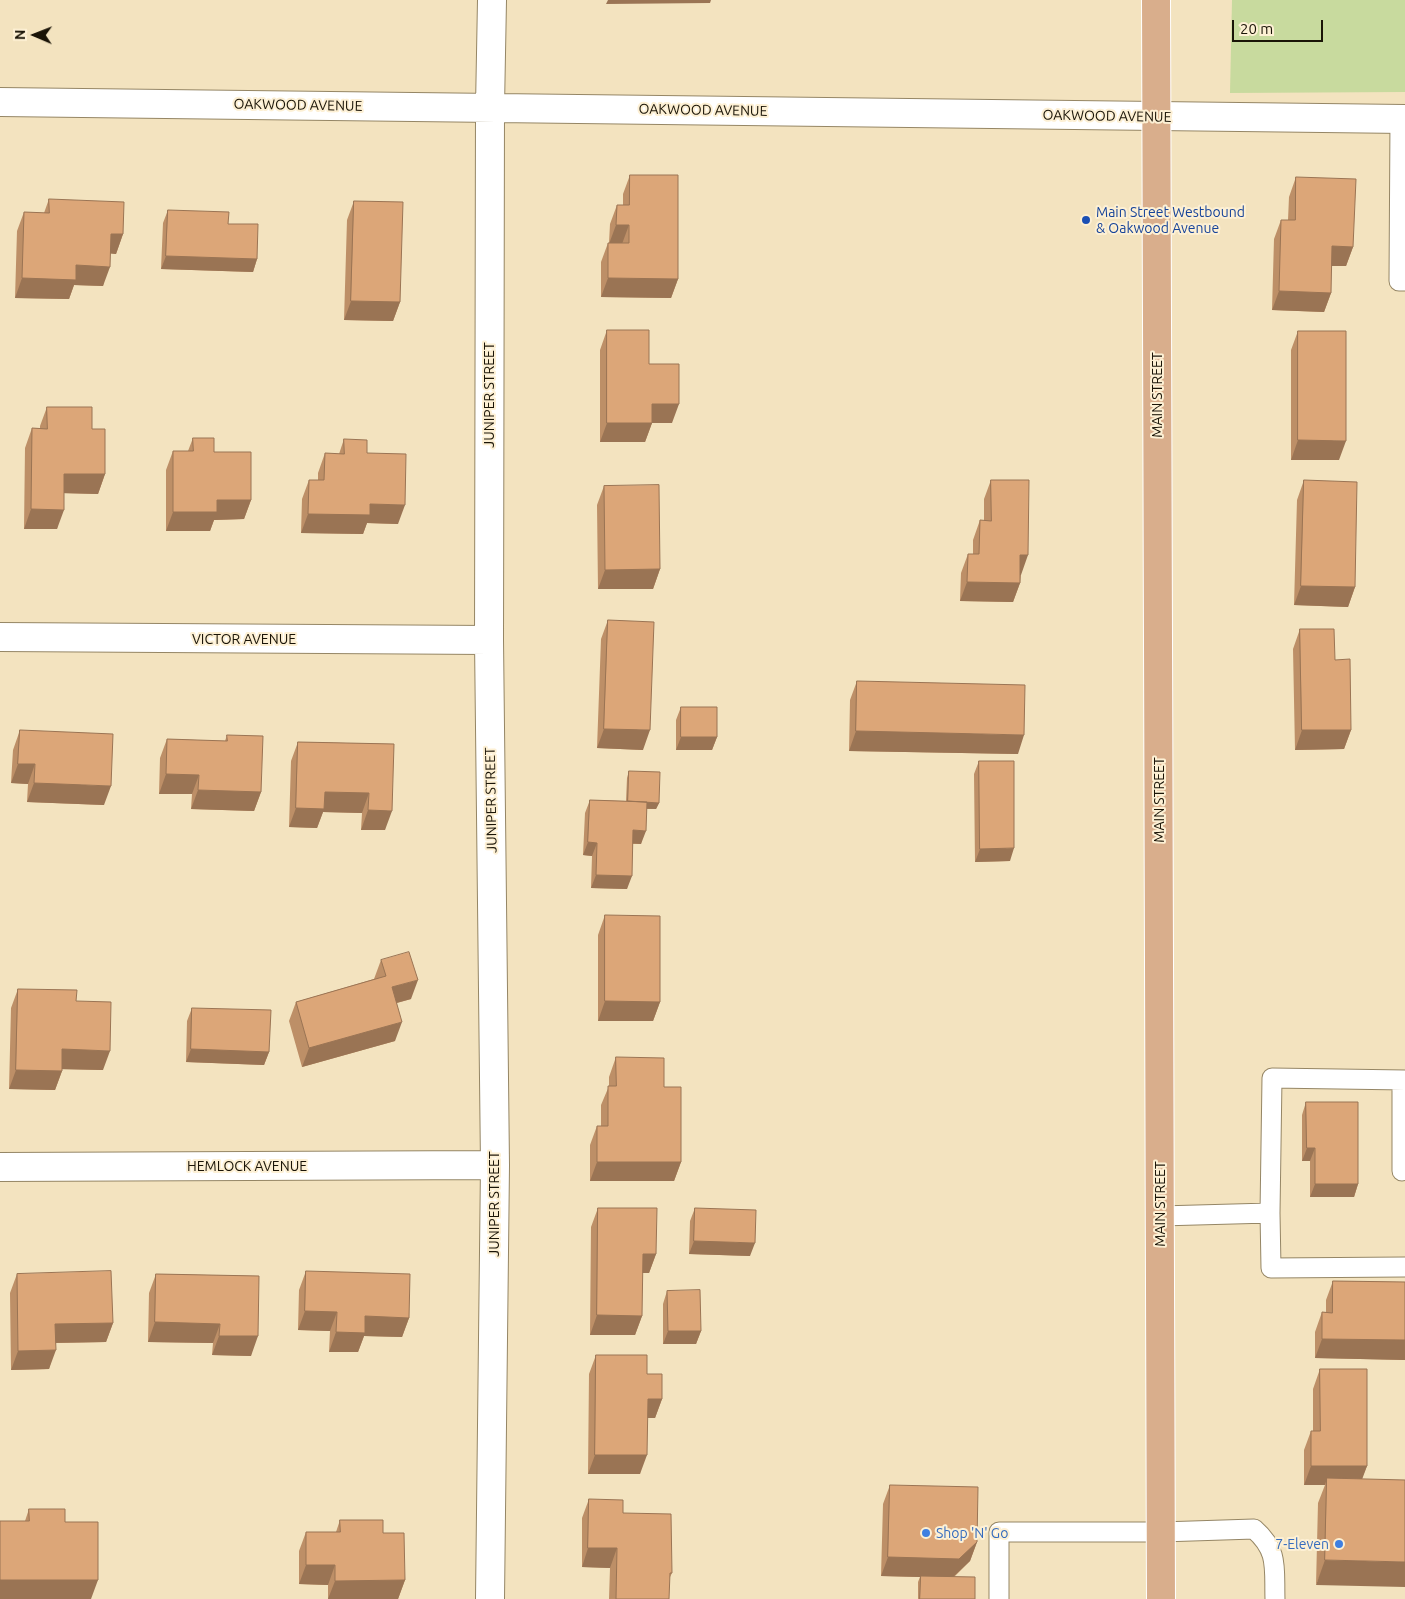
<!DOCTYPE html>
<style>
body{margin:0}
#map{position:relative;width:1405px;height:1599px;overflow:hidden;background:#f3e3bf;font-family:Ubuntu,sans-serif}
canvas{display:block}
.north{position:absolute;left:10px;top:10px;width:50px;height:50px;-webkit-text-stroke:4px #fdf0d4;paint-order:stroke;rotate:271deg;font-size:14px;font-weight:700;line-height:20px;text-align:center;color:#1a1407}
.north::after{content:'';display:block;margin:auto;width:18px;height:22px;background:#1a1407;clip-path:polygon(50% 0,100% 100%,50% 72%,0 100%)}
.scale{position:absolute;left:1232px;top:20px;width:91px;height:22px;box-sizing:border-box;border:2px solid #1a1407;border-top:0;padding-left:6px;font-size:15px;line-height:18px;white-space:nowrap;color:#1a1407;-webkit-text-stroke:4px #fdf0d4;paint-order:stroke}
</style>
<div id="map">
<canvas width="1405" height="1599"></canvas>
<div class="north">N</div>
<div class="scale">20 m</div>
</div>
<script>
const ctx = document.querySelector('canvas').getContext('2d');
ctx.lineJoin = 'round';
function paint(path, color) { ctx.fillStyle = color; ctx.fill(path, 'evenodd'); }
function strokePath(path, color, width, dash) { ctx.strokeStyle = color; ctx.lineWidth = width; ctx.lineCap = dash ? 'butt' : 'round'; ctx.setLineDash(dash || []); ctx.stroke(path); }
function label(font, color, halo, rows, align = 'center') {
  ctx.font = font + ' Ubuntu,sans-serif'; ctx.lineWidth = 4; ctx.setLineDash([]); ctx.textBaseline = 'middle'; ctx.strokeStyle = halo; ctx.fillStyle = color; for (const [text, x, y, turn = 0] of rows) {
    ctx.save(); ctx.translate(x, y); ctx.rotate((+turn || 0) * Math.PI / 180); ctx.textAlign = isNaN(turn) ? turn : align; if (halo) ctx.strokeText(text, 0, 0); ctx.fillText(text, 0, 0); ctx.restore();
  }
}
paint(new Path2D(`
 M1232 0H1405V92L1230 93Z`), '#c8da9e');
const service = new Path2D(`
 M1400 119 1399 281H1405
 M1402 1080V1171
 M1270 1213 1271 1268 1405 1267
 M1160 1216 1270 1213 1272 1078 1405 1080
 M999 1599V1532H1161L1254 1529C1279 1551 1274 1568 1275 1599`);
const minor = new Path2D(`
 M0 102 1405 119
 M0 637 489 640
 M0 1167 495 1165
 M490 1599 495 1165 489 640 490 107 492 0`);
const primary = new Path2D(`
 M1156 0 1161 1599`);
strokePath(service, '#958665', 21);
strokePath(minor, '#958665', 30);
strokePath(primary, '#fff', 30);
strokePath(service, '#fff', 19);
strokePath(minor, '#fff', 28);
strokePath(primary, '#d9ae8c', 28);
paint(new Path2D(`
 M630 175 678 279 671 298 601 297V262L608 243H609L610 224 617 205H623V194Z
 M1296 177 1353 247 1346 266H1331V293L1324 312 1272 310 1274 239 1281 220H1288L1289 197Z
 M49 199 123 234 116 254 110 253 103 286 74 285 69 299 15 298 17 231 24 212 44 213Z
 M354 201 400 302 393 321 344 320 347 220Z
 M168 210 228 224 257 259 253 272 161 269 163 223Z
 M607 330 649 364 672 423H652L645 442H600V350Z
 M1298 331 1339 460H1291V350Z
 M47 407 92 429 105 474 98 494 64 493 57 529H24L25 448 32 428H40V426Z
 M193 438 214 452 251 500 244 519 214 520 210 531H166V470L173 451H188Z
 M344 439 367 453 398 524 367 523 363 534 301 533 302 499 309 480H318V473L325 453 339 454Z
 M991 480 1021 575 1020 583 1013 602 960 601 961 573 968 554H973V540L980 520 984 521V499Z
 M1304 480 1355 587 1348 607 1294 605 1297 500Z
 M604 486 660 569 653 589H598L597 505Z
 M608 620 643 750 597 748 601 639Z
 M1300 629 1335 660 1351 730 1344 749 1295 750 1293 649Z
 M857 681 1018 754 849 751 850 700Z
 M681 707 717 737 712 750H676V720Z
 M20 730 104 805 27 802 28 784 11 783 13 750Z
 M227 735 261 792 254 811 191 809 192 794H159L160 758 167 739 225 741Z
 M298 742 394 744 385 830H361L362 813 323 812 317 828 289 827 291 761Z
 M979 761 1010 861 975 862 974 774Z
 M629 771 659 803 656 809H647L641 844H633L627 889 591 888 592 856 583 855 585 813 590 800 626 801 627 778Z
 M605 915 660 1002 653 1021H598V935Z
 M381 960 411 999 397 1003 395 1041 302 1067 289 1021 296 1002 374 979Z
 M18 989 76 1001 103 1070 62 1069V1071L55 1090 9 1089 11 1008Z
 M192 1008 269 1052 264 1065 186 1062 187 1021Z
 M616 1057 664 1087 681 1162 674 1181H590V1145L597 1126H601V1105L609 1086V1077Z
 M1306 1102 1358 1184 1354 1197H1310V1161H1302V1115Z
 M598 1208 656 1254 649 1273H642V1316L635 1335H590L591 1227Z
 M695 1208 750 1256 689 1254 690 1221Z
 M306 1271 409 1318 402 1337 364 1336 358 1352H329L330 1331 298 1330 299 1290Z
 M17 1274 113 1323 106 1342 56 1343 49 1369 11 1370 10 1293Z
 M156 1274 259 1276 251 1356 212 1355 213 1343 148 1342 149 1293Z
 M1333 1281 1405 1282V1360L1315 1358V1332L1322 1312H1326V1300Z
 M667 1291 701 1331 696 1344H663V1304Z
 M596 1355 647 1374 662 1399 655 1418H647L640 1474H588L589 1374Z
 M1320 1369 1367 1466 1316 1585 1318 1503 1325 1485H1304V1450L1311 1431H1313V1389Z
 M890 1485 977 1542 970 1561 954 1577 975 1599H918V1582L920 1577 881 1576 883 1504Z
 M589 1499 623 1513 672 1573 669 1579V1599H609L610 1568 582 1567V1518Z
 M29 1509 65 1522 25 1521Z
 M340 1520 383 1533 405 1580 398 1599H328V1585L299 1584V1551L306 1532H336Z`), '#bd8f67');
paint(new Path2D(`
 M608 0H711L710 3 606 4Z
 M616 225H629L622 244H609Z
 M111 234H123L116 254 104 253Z
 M1332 246 1353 247 1346 266H1325Z
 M166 256 257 259 253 272 161 269Z
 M76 265 110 267 103 286 74 285 69 299 15 298 22 278Z
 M608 278 678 279 671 298 601 297Z
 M1279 291 1331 293 1324 312 1272 310Z
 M351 301 400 302 393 321 344 320Z
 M652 404H679L672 423H645Z
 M607 423H652L645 442H600Z
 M1298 440 1346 441 1339 460H1291Z
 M64 474H105L98 494 57 493Z
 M217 500H251L244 519 214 520 210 531H166L173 512Z
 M370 504 405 505 398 524 367 523 363 534 301 533 308 514Z
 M31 509 64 510 57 529H24Z
 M1020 555H1028L1021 575H1014Z
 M660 569 653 589H598L605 570Z
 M967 582 1020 583 1013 602 960 601Z
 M1301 586 1355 587 1348 607 1294 605Z
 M604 729 650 730 643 750 597 748Z
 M1302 730H1351L1344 749 1295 750Z
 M856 731 1024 735 1018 754 849 751Z
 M681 737H717L712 750H676Z
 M18 764H35L28 784 11 783Z
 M166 774 199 775 192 794H159Z
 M34 783 111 786 104 805 27 802Z
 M198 790 261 792 254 811 191 809Z
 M325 792 369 793 362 813 323 812 317 828 289 827 296 808Z
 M628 801 659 803 656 809 626 808Z
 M368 810 392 811 385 830H361Z
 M633 830 646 831 641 844 628 843Z
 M588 842 597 843 592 856 583 855Z
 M1014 848 1010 861 975 862 980 849Z
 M596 875 632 876 627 889 591 888Z
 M418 980 411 999 385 1006 392 987Z
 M605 1001 660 1002 653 1021H598Z
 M402 1022 395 1041 302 1067 309 1048Z
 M62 1049 110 1051 103 1070 55 1069Z
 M191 1049 269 1052 264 1065 186 1062Z
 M16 1070 62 1071 55 1090 9 1089Z
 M1307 1148H1315L1310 1161H1302Z
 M597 1162H681L674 1181H590Z
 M1315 1184H1358L1354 1197H1310Z
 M694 1241 755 1243 750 1256 689 1254Z
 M643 1254H656L649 1273H636Z
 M305 1311 337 1312 330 1331 298 1330Z
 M597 1315 642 1316 635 1335H590Z
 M365 1316 409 1318 402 1337 364 1336 358 1352H329L336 1332Z
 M155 1322 220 1324 213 1343 148 1342Z
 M113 1323 106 1342 48 1343 55 1324Z
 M668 1331H701L696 1344H663Z
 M219 1336H258L251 1356 212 1355Z
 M1322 1339 1405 1340V1360L1315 1358Z
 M56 1350 49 1369 11 1370 18 1351Z
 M648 1399H662L655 1418H641Z
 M595 1455H647L640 1474H588Z
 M1311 1466H1367L1360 1485 1327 1478 1325 1485H1304Z
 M977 1542 970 1561 952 1578 921 1576 920 1577 881 1576 888 1557Z
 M588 1548H617L610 1568 582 1567Z
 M1325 1560 1405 1562V1587L1316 1585Z
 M306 1565H335L328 1585 299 1584Z
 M0 1580H98L91 1599H0Z
 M405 1580 398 1599H328L335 1581Z`), '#9a7454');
const building = new Path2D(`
 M630 175H678V279L608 278V243H629V225H616L617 205H629Z
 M1296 177 1356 179 1353 247 1332 246 1331 293 1279 291 1281 220H1295Z
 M49 199 124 202 123 234H111L110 267 76 265V280L22 278 24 212 49 213Z
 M354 201 403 202 400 302 351 301Z
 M168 210 229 212 228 224H258L257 259 166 256Z
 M607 330H649V364H679V404H652V423H607Z
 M1298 331H1346V441L1298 440Z
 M47 407H92V429H105V474H64V510L31 509 32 428 47 429Z
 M193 438H214V452H251V500H217V512H173V451H193Z
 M344 439 367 440V453L406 454 405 505 370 504V515L308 514 309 480H324L325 453 344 454Z
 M991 480H1029L1028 555H1020V583L967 582 968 554H979L980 520 991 521Z
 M1304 480 1357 482 1355 587 1301 586Z
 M659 485 660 569 605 570 604 486Z
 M608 620 654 622 650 730 604 729Z
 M1300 629H1334L1335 660 1350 659 1351 730H1302Z
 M857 681 1025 685 1024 735 856 731Z
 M681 707H717V737H681Z
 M20 730 113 734 111 786 34 783 35 764H18Z
 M227 735 263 736 261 792 198 790 199 775 166 774 167 739 227 741Z
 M298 742 394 744 392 811 368 810 369 793 325 792 324 809 296 808Z
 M979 761H1014V848L980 849Z
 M629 771 660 772 659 803 628 801Z
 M590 800 647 802 646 831 633 830 632 876 596 875 597 843 588 842Z
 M605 915 660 916V1002L605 1001Z
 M409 952 418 980 392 987 402 1022 309 1048 296 1002 386 976 381 960Z
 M18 989 77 990 76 1001 111 1002 110 1051 62 1049V1071L16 1070Z
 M192 1008 271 1010 269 1052 191 1049Z
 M616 1057 664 1058V1087H681V1162H597V1126H608V1086H616Z
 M1306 1102H1358V1184H1315V1148H1307Z
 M598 1208H657L656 1254H643L642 1316 597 1315Z
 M695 1208 756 1210 755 1243 694 1241Z
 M111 1271 113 1323 55 1324 56 1350 18 1351 17 1274Z
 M306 1271 410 1274 409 1318 365 1316V1333L336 1332 337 1312 305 1311Z
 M156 1274 259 1276 258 1336H219L220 1324 155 1322Z
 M1333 1281 1405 1282V1340L1322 1339V1312L1332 1313Z
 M700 1290 701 1331H668L667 1291Z
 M596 1355H647V1374H662V1399H648L647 1455H595Z
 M1320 1369H1367V1466H1311V1431H1320Z
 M1327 1478 1405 1480V1562L1325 1560Z
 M890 1485 978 1487 977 1542 959 1559 888 1557Z
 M589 1499 623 1500V1513L671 1514 672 1573H670L669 1599H616L617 1548H588Z
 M29 1509H65V1522H98V1580H0V1521H29Z
 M340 1520H383V1533H404L405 1580 335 1581V1565H306V1532H340Z
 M921 1576 975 1577V1599H920Z`);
paint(building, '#dca678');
strokePath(building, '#9a7454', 1);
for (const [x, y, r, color] of [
 [1086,220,5,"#1a4fb4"],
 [926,1533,5,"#3f7fe0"],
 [1339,1544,5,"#3f7fe0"]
]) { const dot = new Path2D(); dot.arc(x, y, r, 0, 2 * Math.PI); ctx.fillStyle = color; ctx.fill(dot); strokePath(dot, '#fdf0d4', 2); }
label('14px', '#1a1407', '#fdf0d4', [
 ["OAKWOOD AVENUE",298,105,1],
 ["OAKWOOD AVENUE",703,110,1],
 ["OAKWOOD AVENUE",1107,116,1],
 ["JUNIPER STREET",489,395,-90],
 ["MAIN STREET",1157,395,-90],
 ["VICTOR AVENUE",244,639],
 ["JUNIPER STREET",491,800,-91],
 ["MAIN STREET",1159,800,-90],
 ["HEMLOCK AVENUE",247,1166],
 ["JUNIPER STREET",494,1204,-90],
 ["MAIN STREET",1160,1204,-90]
]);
label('14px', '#164399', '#fdf0d4', [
 ["Main Street Westbound",1096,212],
 ["& Oakwood Avenue",1096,228]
], 'left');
label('14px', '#366cbe', '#fdf0d4', [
 ["Shop 'N' Go",936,1533],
 ["7-Eleven",1329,1544,"right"]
], 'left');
</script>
